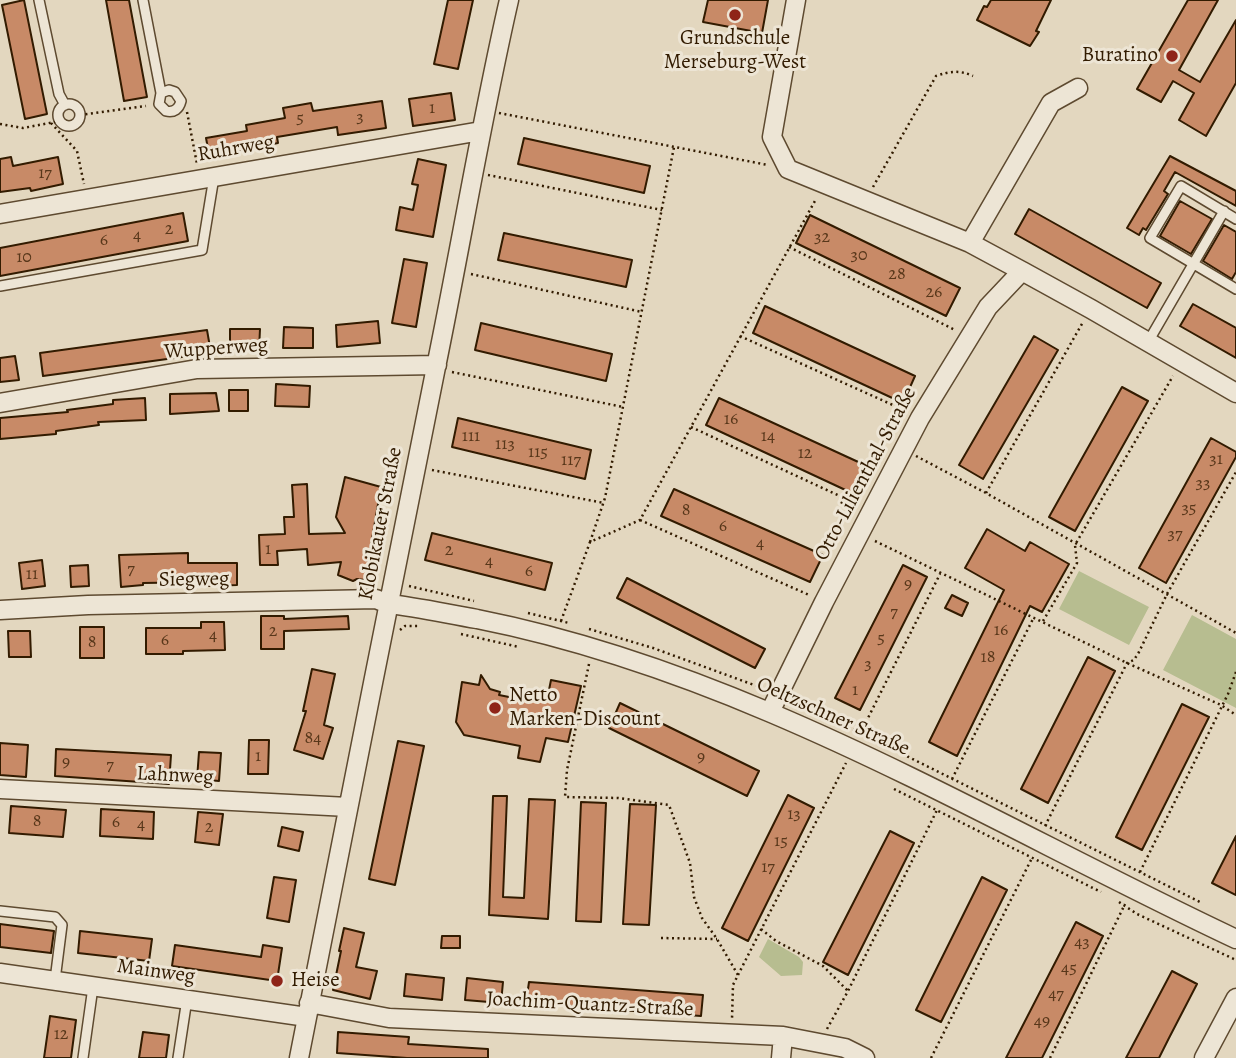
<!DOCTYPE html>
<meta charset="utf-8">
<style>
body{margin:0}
canvas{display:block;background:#e3d7bf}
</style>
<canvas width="1236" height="1058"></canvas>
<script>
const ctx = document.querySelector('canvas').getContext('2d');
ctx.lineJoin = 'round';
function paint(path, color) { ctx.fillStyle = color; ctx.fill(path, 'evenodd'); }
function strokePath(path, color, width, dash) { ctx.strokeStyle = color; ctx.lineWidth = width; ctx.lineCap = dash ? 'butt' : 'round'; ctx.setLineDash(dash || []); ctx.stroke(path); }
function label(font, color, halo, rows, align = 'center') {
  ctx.font = font + ' Alegreya,serif'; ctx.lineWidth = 6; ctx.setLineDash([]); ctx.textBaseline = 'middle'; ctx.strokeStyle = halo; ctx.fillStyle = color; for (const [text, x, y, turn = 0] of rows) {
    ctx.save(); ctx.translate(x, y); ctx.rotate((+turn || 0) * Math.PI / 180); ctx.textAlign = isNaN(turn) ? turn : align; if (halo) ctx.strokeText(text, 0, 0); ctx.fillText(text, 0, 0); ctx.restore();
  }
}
paint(new Path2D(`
 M1079 571 1149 607 1129 645 1059 609Z
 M1192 615 1236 639V708L1163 670Z
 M768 939 799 957 803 962 802 975 781 976 759 957Z`), '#b7bd90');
const building = new Path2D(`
 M24 0 47 114 25 119 2 5Z
 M106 0H129L147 97 124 101Z
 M448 0H473L458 69 434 64Z
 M708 0H768L762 33 703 22Z
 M991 0H1051L1036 31 1039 32 1030 46 977 20 984 6 987 7Z
 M1188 0H1218L1179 70 1200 82 1236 20V83L1206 136 1179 120 1194 93 1173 81 1161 102 1137 89Z
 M451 93 455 120 413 126 409 99Z
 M382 101 386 128 338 135 337 127 277 137 278 143 232 152V155L210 159 206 138 247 131 246 125 285 118 283 108 311 103 313 111Z
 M524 138 650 166 644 193 518 164Z
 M1170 156 1236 191V206L1175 172 1164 191 1168 194 1146 230 1143 228 1139 235 1127 228Z
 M11 157 13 166 58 157 63 184 31 191 30 188 0 192V159Z
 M418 159 446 165 433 237 396 230 400 207 413 210 418 185 412 184Z
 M1180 201 1212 219 1191 254 1160 236Z
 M1029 209 1161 283 1147 308 1015 234Z
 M183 213 188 241 0 276V248Z
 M810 215 960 288 946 316 796 243Z
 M1224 225 1236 232V272L1232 279 1203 261Z
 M504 233 632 260 626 287 498 260Z
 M404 259 427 263 416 327 392 323Z
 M1193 304 1236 328V358L1180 326Z
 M765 306 915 376 903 403 753 333Z
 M378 321 380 343 337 347 336 325Z
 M481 323 612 354 606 381 475 350Z
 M284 327 313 328V348H283Z
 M230 329H260L259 350H230Z
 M207 330 211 353 43 376 40 353Z
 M1034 336 1058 350 983 479 959 465Z
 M15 356 19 380 0 382V358Z
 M276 384 310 386 309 407 275 406Z
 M1122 387 1148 401 1075 531 1049 517Z
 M229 390H248V411H229Z
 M216 393 219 411 170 414V394Z
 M145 398 146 420 98 422 99 425 56 431V434L0 439V418L68 412 67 410 113 404V400Z
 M719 398 867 466 854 494 706 425Z
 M458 418 591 450 585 479 452 447Z
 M1211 438 1236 452V457L1166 583 1139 568Z
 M345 477 381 487 365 580 357 579 353 581 338 575 341 562 308 565 307 549 277 551 278 565H260L259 535 285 534 284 517H294L292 485 307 484 309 534 345 533 336 517Z
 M674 489 823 555 810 582 661 516Z
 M987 529 1025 551 1030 542 1069 564 1042 612 1030 606 957 756 929 742 1004 590 965 568Z
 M432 533 552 563 545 590 425 560Z
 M188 553V563H237V585L208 586 207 582 143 583V585L121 587 119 555Z
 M42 560 45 586 22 589 19 563Z
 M88 565 89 586 71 587 70 566Z
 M903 565 927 577 860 710 835 698Z
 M627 578 765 649 755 668 617 598Z
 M952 595 968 603 962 616 945 608Z
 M261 616H284V619L348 616 349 629 284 631V649H261Z
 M201 622H224L225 650 183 651V654H146V628H201Z
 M80 627H104V658H80Z
 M8 631H30L31 657H9Z
 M1088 657 1115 671 1048 803 1021 789Z
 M312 669 335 674 324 725 333 728 323 759 294 750 306 711H303Z
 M481 675 490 689 500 692 499 695 514 698 535 700 536 697 547 700 551 680 581 686 568 742 546 738 540 762 518 758 520 746 464 735 456 722 462 682 479 685Z
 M620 703 759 771 747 796 609 728Z
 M1182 704 1209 717 1142 850 1116 837Z
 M249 740H269L268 774H248Z
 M398 741 424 746 395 885 369 879Z
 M0 743 28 745 26 777 0 775Z
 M56 749 171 755 169 784 55 776Z
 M199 752 221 753 219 781 197 779Z
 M788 795 814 808 748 941 722 928Z
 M493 796H507L503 897 524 898 529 799 555 800 548 919 489 915Z
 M581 802 606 803 601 922 576 921Z
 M630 804 656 805 649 925 623 924Z
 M11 806 66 810 63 837 9 833Z
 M101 809 154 812 153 839 100 836Z
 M198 812 223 814 219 845 195 842Z
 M282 827 303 832 299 851 278 846Z
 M890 831 914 843 848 975 823 962Z
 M1236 836V895L1212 883Z
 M274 877 296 880 289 922 267 918Z
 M982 877 1007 890 941 1022 916 1010Z
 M1076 922 1103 936 1042 1058H1006Z
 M0 924 54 931 51 953 0 947Z
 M344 928 364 933 356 967 377 971 370 999 333 990 341 951H339Z
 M80 931 152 939 149 961 78 953Z
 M442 936H460V948H441Z
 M175 945 261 957 263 945 282 948 277 981 172 966Z
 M1172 971 1197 984 1169 1038 1159 1058H1126Z
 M406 974 444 978 442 1000 404 996Z
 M467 978 503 982 501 1003 465 1000Z
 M529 982 703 995 701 1016 526 1003Z
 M50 1016 76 1020 71 1058H44Z
 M143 1032 169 1035 166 1058H139Z
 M338 1032 409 1037 408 1044 488 1049V1058H407L337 1053Z`);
paint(building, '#c88a67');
strokePath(building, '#321b00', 2);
const lane = new Path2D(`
 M39 0 59 94 65 105
 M143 0 161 93 159 104 166 111C174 113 179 109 181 101L175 92 169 90 161 93
 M58 115a11 11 0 1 1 22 0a11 11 0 1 1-22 0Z
 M1236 219 1181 186 1150 238 1236 289
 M0 286 202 250 214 177
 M1148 342 1224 211
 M0 911 55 917 62 925 55 980
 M83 1058 93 987
 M178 1058 187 999`);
const street = new Path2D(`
 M796 0 772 137 788 169 970 243 1022 271
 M0 214 481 131
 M970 243 1051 103 1078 88
 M0 403 197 369 437 365
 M0 610 88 605 376 599 388 604C418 607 447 614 477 619 750 673 987 822 1236 939
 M770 712 824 602 920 418 988 307 1022 271 1091 309 1236 393
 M0 789 348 807
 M0 973 307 1017
 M309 1003 389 1018 783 1036 845 1048 865 1058
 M299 1058C344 828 390 597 436 367 461 245 481 122 509 0
 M781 1058 783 1036
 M1204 1058 1236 998`);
strokePath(lane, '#5e4a30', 12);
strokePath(street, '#5e4a30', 21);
strokePath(new Path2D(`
 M187 112 197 164
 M499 113 768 165
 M80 115 146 106
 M51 123 77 151 84 184
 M0 124 23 128 60 121
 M488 175 662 210
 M873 187 936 76C950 71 960 70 973 76
 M789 247 955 330
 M471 274 642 312
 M740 336 906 411
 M452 372 623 407
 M691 427 857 504
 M916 456 986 493 1236 633
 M432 470 604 503
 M986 493 1083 322
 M640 520 809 595
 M875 541 1127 663 1221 705 1236 715
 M590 542 605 498 674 147
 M409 586 474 601
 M528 613 569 623
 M561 621 590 542 640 520 816 199
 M1043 621 1077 563 1075 545 1173 376
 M589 629 653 648 765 689
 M400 630 405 626H420
 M461 634 519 647
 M589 664 567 770 565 797 618 798 669 805 690 863 694 897 702 918 717 939 738 975 733 985 732 1019
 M794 700 1202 903
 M861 732 940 574
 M952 779 1034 617
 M894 789 1101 892
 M1045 826 1127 663 1134 660 1139 652 1167 594 1236 472
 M1140 872 1228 694 1236 672
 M1119 902 1137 914 1236 960
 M761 929 776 941 823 966 848 991
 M661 938 717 939
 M738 975 846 763
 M827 1029 848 991 937 810
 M931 1058 1032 858
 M1050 1058 1125 904`), '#321b00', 2.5, [2, 3.5]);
strokePath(lane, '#ede5d5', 9);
strokePath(street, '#ede5d5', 18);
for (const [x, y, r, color] of [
 [735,15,7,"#8f2418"],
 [1172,56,7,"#8f2418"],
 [495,708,7,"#8f2418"],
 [277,981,7,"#8f2418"]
]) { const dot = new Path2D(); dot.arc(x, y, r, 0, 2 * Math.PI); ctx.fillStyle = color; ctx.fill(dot); strokePath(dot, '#ede5d5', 2.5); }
label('18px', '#58371a', null, [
 ["1",432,109],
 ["3",360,118],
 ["5",300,119],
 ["17",45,174],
 ["2",169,230],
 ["4",137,236],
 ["32",822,238],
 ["6",104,241],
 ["30",859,256],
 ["10",24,258],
 ["28",897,275],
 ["26",934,293],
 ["16",731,420],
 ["111",471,437],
 ["14",768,437],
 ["113",505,445],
 ["115",538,453],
 ["12",805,454],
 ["31",1216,460],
 ["117",571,461],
 ["33",1203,484],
 ["35",1189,509],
 ["8",686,511],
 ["6",723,527],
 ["37",1175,535],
 ["4",760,544],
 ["1",268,550],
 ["2",449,551],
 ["4",489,562],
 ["7",131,570],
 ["6",529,572],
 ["11",32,575],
 ["9",908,585],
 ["7",894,613],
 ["16",1001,631],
 ["2",273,632],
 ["4",213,636],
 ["5",881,639],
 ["6",165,641],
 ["8",92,643],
 ["18",988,658],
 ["3",868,665],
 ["1",855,691],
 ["84",313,739],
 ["1",258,757],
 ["9",701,758],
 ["9",66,763],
 ["7",110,766],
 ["13",794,815],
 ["8",37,822],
 ["6",116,823],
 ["4",141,825],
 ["2",209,828],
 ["15",781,842],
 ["17",768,868],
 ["43",1082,943],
 ["45",1069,969],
 ["47",1056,995],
 ["49",1042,1022],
 ["12",61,1035]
]);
label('21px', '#321b00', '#ede5d5', [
 ["Grundschule",735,39,"center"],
 ["Merseburg-West",735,63,"center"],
 ["Buratino",1158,56,"right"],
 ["Netto",509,696],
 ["Marken-Discount",509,720],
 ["Heise",291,981]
], 'left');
label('21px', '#321b00', '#ede5d5', [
 ["Ruhrweg",236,149,-10],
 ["Wupperweg",216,349,-4],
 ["Otto-Lilienthal-Straße",866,474,-62],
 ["Klobikauer Straße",381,524,-79],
 ["Siegweg",194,580,-1],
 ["Oeltzschner Straße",833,717,24],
 ["Lahnweg",175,776,3],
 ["Mainweg",156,972,8],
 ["Joachim-Quantz-Straße",590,1005,3]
]);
</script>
